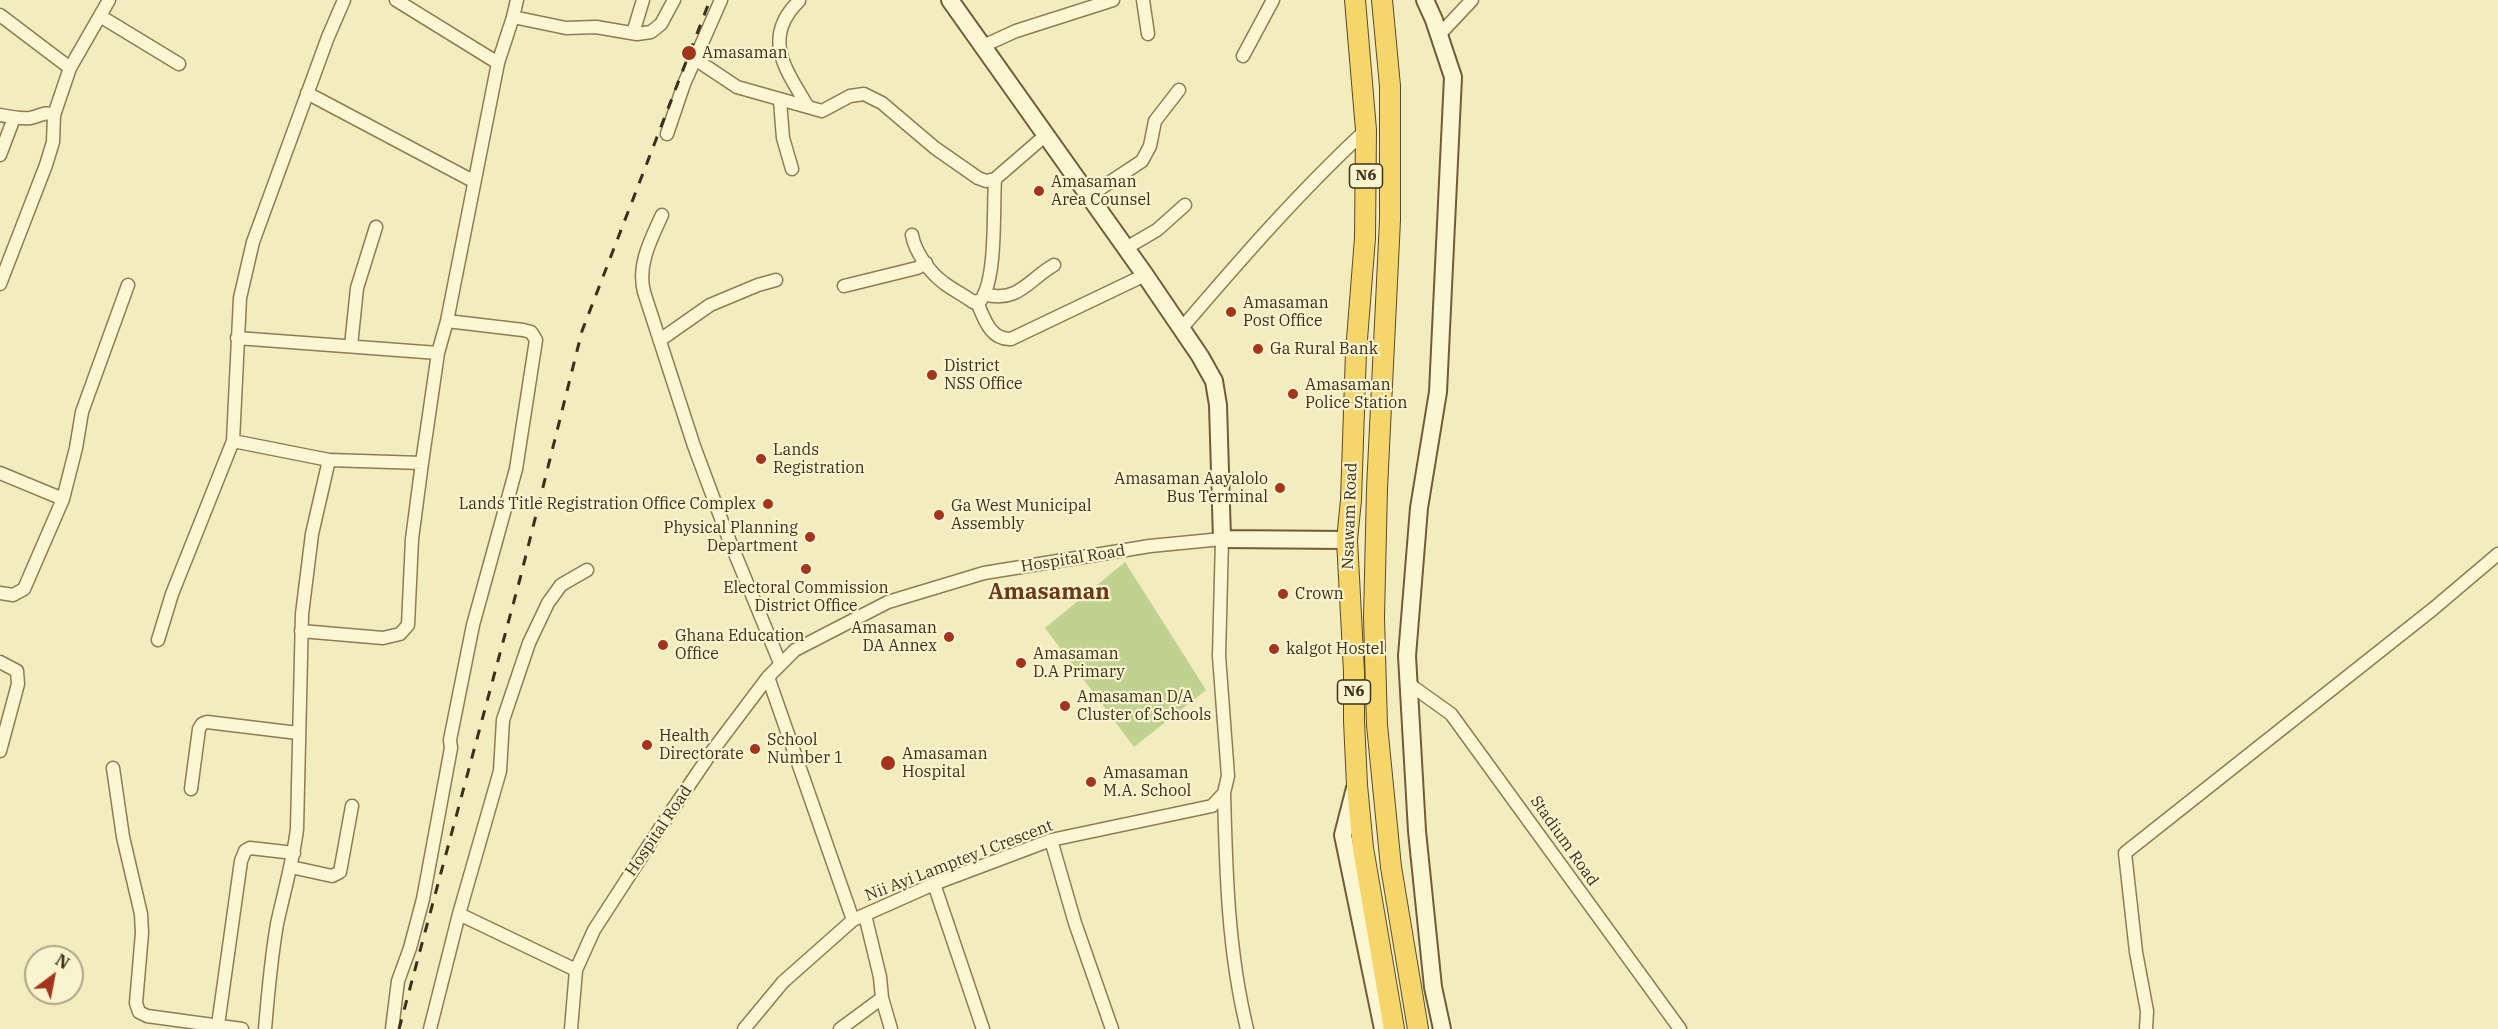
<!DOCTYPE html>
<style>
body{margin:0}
#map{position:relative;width:2498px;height:1029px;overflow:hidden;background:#f3ecbe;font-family:"IBM Plex Serif",serif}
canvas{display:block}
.north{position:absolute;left:24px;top:945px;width:60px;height:60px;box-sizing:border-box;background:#f9f4ce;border:2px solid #ada686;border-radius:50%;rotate:32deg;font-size:16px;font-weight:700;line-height:24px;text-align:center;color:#3b301b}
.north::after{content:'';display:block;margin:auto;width:21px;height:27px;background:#a3341e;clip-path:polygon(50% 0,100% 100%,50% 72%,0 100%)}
</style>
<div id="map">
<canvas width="2498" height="1029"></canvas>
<div class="north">N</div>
</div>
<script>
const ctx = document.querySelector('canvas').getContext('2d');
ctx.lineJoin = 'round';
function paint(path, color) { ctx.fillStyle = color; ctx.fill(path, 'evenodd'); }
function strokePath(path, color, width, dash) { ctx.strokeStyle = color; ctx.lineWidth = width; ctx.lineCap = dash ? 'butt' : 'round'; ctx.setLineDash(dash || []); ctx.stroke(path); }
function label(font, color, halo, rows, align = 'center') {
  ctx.font = font + ' "IBM Plex Serif",serif'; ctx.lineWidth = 4.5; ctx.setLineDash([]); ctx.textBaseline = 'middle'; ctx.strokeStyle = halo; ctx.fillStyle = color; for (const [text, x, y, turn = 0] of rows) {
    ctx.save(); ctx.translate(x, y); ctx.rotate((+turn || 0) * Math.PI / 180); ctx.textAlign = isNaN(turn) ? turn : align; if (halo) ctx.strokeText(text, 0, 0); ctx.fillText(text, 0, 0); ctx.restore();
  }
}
paint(new Path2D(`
 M1125 562 1206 690 1134 747 1045 628Z`), '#bfd291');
const minor = new Path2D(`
 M396 0 498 63
 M1143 0 1148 34
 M799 1C761 38 786 70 808 107
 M0 15 70 68
 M100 16 179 64
 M513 17 517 0
 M633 33 643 0
 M1439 35 1472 0
 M983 46 1016 31 1113 0
 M1243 56 1273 0
 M695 59 737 87 822 111 850 96 864 94 882 103 935 148 978 178 986 181 995 179 1047 134
 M307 93 473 181
 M780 101 783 138 792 169
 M0 115C10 117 20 119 30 118 41 116 44 111 54 115L70 68 109 0
 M667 134 684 84 721 0
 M0 155 14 118
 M1089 196 1142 161 1150 146 1155 121 1179 90
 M662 215C651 239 637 265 644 292L694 446 726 532 780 663
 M912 235C915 252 930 273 944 283 953 290 964 295 973 302L981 300C997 277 993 209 995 179
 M1126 248 1157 230 1185 205
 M0 284 46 165 53 142 54 115
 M844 286 917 268 926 263
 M984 294C1018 304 1029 279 1054 265
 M977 302C984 318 990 340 1011 339L1145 275
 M1181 329C1240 260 1299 192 1366 130
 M237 338 438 353
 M660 340 710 305 758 285 776 280
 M351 346 357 288 376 227
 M233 441 329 460 422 463
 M0 473 63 499
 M0 593 13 595 24 589 63 499 76 448 82 412 128 285
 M301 631 383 638 400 634 408 625 412 539 422 463 438 353 447 321 498 63 513 17 566 28 596 27 637 34 651 32 661 24 674 0
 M158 640 172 594 233 441 240 298 253 242 328 37 344 0
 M0 662 17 671 18 684 0 751
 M768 677 853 920
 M1409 684 1451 714 1680 1029
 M113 768 123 837 141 914 142 933 136 1003 139 1012 147 1016 242 1029
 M191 789 199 729 202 724 207 722 298 733
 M1051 840 1075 923 1112 1029
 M291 867 332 876 340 872 352 806
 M934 884 983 1029
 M576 970 459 914 500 771 503 720 529 643 548 603 561 585 587 570
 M882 998 891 1029
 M218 1025 241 861 245 851 250 848 294 853
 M265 1029C268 993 271 959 277 924 284 892 293 861 297 829L302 614 312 534 329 460
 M392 1029 398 981 410 948 423 899 451 748 450 740 473 625 516 469 536 340 531 332 523 330 447 321
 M430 1029 459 914
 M571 1029 576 970 594 930 662 825 713 750 768 677 795 650 888 602 984 573 1150 546 1222 539 1219 656 1228 776 1224 793C1226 873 1228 951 1247 1029
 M744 1029 783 982 853 920 934 884 1051 840 1212 806 1224 793
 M840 1029 882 998 880 977 865 915
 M2146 1029 2147 1011 2136 952 2125 853 2433 609 2498 554`);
const secondary = new Path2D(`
 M950 0 1145 275 1200 356 1214 381 1218 405 1222 539 1347 540
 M1425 0 1434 20 1453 77 1438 392 1419 508 1407 656 1417 831 1433 987 1442 1029
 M1355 788 1343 835 1383 1029`);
const trunk = new Path2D(`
 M1355 0 1366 130 1365 238 1356 352 1351 500 1347 540 1354 672V721L1357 785 1363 848 1394 1029
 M1382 0 1390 86V220L1377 489 1374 617 1377 725 1391 867 1418 1029`);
strokePath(minor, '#8d7c55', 15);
strokePath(secondary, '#6f5d38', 20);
strokePath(trunk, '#5a492a', 22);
strokePath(minor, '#fcf7d2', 12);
strokePath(secondary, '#fcf7d2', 16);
strokePath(trunk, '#f4d66a', 20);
strokePath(new Path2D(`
 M399 1029 521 575 582 331 710 0`), '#3b301b', 3, [10, 10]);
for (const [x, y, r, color] of [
 [689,53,8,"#a3341e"],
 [1039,191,6,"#a3341e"],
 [1231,312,6,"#a3341e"],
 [1258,349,6,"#a3341e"],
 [932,375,6,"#a3341e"],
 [1293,394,6,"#a3341e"],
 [761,459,6,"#a3341e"],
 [1280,488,6,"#a3341e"],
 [768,504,6,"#a3341e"],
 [939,515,6,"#a3341e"],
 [810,537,6,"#a3341e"],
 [806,569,6,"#a3341e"],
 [1283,594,6,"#a3341e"],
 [949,637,6,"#a3341e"],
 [663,645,6,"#a3341e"],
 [1274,649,6,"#a3341e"],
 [1021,663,6,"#a3341e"],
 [1065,706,6,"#a3341e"],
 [647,745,6,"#a3341e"],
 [755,749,6,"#a3341e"],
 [888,763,8,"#a3341e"],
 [1091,782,6,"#a3341e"]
]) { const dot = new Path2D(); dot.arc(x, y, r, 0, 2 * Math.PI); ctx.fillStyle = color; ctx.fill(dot); strokePath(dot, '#f9f4ce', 2); }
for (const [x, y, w] of [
 [1366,176,33],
 [1354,692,33]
]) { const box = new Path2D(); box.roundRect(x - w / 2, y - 12, w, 24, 4.5); ctx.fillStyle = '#f9f4ce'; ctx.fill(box); strokePath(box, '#3b301b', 1.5); }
label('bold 15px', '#3b301b', null, [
 ["N6",1366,176],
 ["N6",1354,692]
]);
label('16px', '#3b301b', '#f9f4ce', [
 ["Amasaman",702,53],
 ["Amasaman",1051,182],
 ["Area Counsel",1051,200],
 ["Amasaman",1243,303],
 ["Post Office",1243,321],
 ["Ga Rural Bank",1270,349],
 ["District",944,366],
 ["NSS Office",944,384],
 ["Amasaman",1305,385],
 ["Police Station",1305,403],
 ["Lands",773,450],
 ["Registration",773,468],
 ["Amasaman Aayalolo",1268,479,"right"],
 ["Bus Terminal",1268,497,"right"],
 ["Lands Title Registration Office Complex",756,504,"right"],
 ["Ga West Municipal",951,506],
 ["Assembly",951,524],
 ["Physical Planning",798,528,"right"],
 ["Department",798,546,"right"],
 ["Electoral Commission",806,588,"center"],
 ["District Office",806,606,"center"],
 ["Crown",1295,594],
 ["Amasaman",937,628,"right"],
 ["DA Annex",937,646,"right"],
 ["Ghana Education",675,636],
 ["Office",675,654],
 ["kalgot Hostel",1286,649],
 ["Amasaman",1033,654],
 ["D.A Primary",1033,672],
 ["Amasaman D/A",1077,697],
 ["Cluster of Schools",1077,715],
 ["Health",659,736],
 ["Directorate",659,754],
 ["School",767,740],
 ["Number 1",767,758],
 ["Amasaman",902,754],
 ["Hospital",902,772],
 ["Amasaman",1103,773],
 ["M.A. School",1103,791]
], 'left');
label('16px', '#3b301b', '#f9f4ce', [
 ["Nsawam Road",1350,516,-88],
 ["Hospital Road",1073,559,-9],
 ["Hospital Road",659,831,-56],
 ["Stadium Road",1564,841,55],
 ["Nii Ayi Lamptey I Crescent",959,861,-21]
]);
label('bold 22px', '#6c3715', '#f9f4ce', [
 ["Amasaman",1049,593]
]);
</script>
